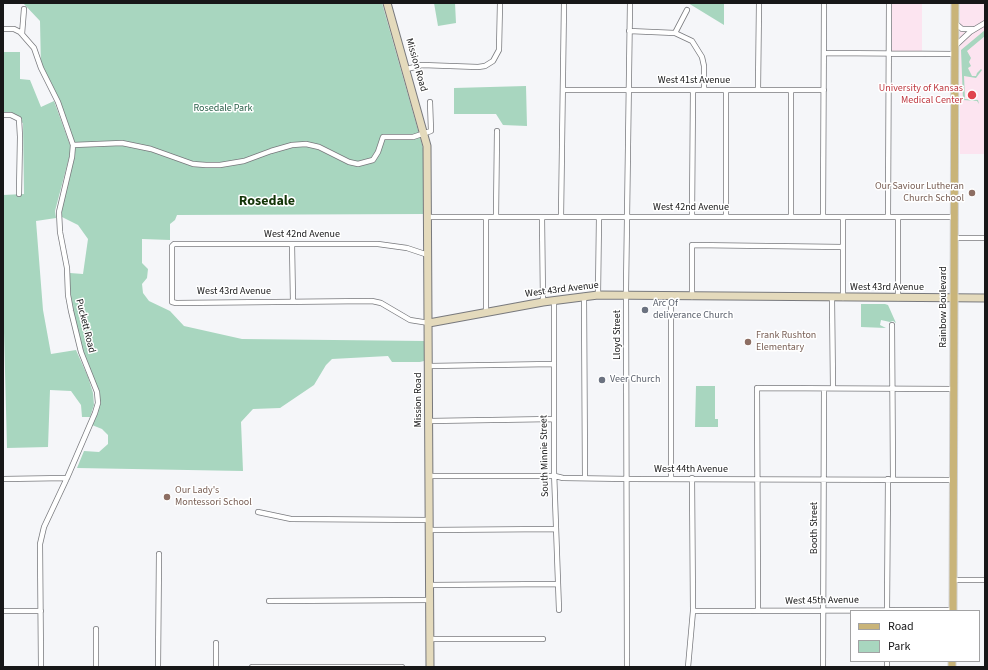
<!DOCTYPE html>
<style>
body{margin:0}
#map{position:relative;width:988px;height:670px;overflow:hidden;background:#f5f6f9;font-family:"Source Sans 3",sans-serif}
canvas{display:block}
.frame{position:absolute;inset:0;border:4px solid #171718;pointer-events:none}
.legend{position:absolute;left:850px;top:610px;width:130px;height:52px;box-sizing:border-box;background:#fff;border:1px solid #a2a2a3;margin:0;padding:5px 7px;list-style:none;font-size:12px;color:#171718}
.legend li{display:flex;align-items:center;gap:8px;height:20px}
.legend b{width:20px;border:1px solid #a2a2a3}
</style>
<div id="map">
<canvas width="988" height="670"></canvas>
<div class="frame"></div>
<ul class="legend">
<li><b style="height:5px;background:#c9b479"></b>Road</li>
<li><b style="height:11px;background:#a8d6bf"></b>Park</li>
</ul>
</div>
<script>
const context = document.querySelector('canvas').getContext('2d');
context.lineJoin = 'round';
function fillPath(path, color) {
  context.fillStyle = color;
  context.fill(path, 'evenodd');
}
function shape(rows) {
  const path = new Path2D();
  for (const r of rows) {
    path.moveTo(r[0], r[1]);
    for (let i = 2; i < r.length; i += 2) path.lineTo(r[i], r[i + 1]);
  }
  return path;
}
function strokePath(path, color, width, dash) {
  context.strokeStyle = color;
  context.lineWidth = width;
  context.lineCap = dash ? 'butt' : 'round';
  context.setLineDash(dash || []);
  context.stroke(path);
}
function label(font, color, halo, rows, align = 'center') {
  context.font = font + ' "Source Sans 3",sans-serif';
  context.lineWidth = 3;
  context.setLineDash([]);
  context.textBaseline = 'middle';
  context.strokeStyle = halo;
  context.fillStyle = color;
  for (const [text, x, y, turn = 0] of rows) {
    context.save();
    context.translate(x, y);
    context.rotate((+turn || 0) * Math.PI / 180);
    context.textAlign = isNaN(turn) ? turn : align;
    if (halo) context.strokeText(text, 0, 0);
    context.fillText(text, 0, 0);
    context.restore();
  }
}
fillPath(shape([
 [892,3,922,3,922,52,892,51],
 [960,3,985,3,985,154,960,154]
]), '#fce4f0');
fillPath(shape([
 [23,3,382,3,423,148,424,214,177,215,175,220,170,224,170,240,142,239,142,263,148,269,147,278,142,284,143,293,149,301,170,311,184,326,242,339,425,341,424,361,420,362,392,362,388,356,332,359,326,365,314,385,280,408,253,409,241,422,243,471,77,468,84,451,99,452,108,444,108,435,102,429,92,425,98,409,98,392,81,347,70,295,70,273,83,274,88,239,78,225,60,216,73,145,41,68,40,21],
 [434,3,455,3,456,23,438,26],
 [688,3,724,3,724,25],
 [985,30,985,36,967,51,971,58,969,62,971,66,968,68,972,76,976,76,977,73,981,69,982,70,976,78,964,76,965,99,978,100,979,104,977,101,963,100,961,50],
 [3,52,20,52,20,79,30,80,41,107,54,101,70,145,70,154,55,211,56,218,36,221,43,310,51,354,76,350,88,377,93,393,94,405,90,417,82,417,81,405,71,391,50,390,48,447,7,448,3,294,3,195,24,194,23,123,11,118,3,118],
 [526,86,527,126,503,125,496,114,454,114,454,88],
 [861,304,885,304,888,305,896,323,893,321,890,322,881,320,880,325,886,328,861,327],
 [696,386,715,386,715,419,718,419,718,427,695,427]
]), '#a8d6bf');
const street = shape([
 [955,23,962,29,973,29],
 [3,29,14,29,20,32,34,48,41,68,58,102,73,145,72,157,59,212,60,232,67,268,68,295,71,311,81,352,97,392,98,403,95,413,67,478,44,527,40,544,41,667],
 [629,31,675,33,692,41,702,57,704,66,704,89],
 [675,33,687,10],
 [22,34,24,9],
 [955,46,970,32,985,23],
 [824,53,955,54],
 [407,69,422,65,478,67,485,66,493,61,499,50,500,3],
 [563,90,824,90],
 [758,90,759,3],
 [3,115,11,115,19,119,20,137,19,194],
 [73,145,122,143,151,149,193,164,206,165,220,165,244,161,271,151,292,145,306,144,319,147,349,162,358,164,373,160,378,152,383,137,413,137,431,131,430,102],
 [428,217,955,217],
 [496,217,497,131],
 [542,217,543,302],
 [561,217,564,3],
 [692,217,693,90],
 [726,217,726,90],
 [791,217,791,90],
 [823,217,824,3],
 [888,217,889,3],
 [898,217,898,298],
 [954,238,985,238],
 [292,244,293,302],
 [428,255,407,248,378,244,174,244,172,246,172,302,176,303,372,301,381,303,410,320,429,323],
 [598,295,599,217],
 [584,296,585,478],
 [692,297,692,245,843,247],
 [832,298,833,388],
 [843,298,843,218],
 [554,300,554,471,559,610],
 [486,312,486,217],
 [892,325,893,479],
 [429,366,554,364],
 [429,421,554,419],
 [429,476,555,476,563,478,630,479,953,480],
 [3,479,67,478],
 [671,479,671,296],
 [258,512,291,519,429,520],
 [429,530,556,529],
 [953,580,985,580],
 [429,585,558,584],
 [269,601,429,600],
 [758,610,757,388,953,389],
 [3,611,41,611],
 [693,611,953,610],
 [887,611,888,479],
 [96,629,96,667],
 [430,639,543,639],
 [216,643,216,667],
 [158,667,159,554],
 [252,667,402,667],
 [627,667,626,290,630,3],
 [688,667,693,611,692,478],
 [823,667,824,389],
 [887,667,887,661]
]);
const secondary = shape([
 [387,3,427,146,430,667],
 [429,323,543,302,598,295,985,298]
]);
const primary = shape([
 [953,611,955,3],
 [952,667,952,661]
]);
strokePath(street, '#78797d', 6);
strokePath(secondary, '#78797d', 9);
strokePath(primary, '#d1d1d1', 9);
strokePath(street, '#fff', 4.5);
strokePath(secondary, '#e4dabc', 7);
strokePath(primary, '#c9b479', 7);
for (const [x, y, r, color] of [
 [972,95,5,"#e0444e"],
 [972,193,4,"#8d6e63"],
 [645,310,4,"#6b7280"],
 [748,342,4,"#8d6e63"],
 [602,380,4,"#6b7280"],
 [167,497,4,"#8d6e63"]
]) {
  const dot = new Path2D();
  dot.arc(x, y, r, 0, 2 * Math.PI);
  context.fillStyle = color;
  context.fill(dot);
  strokePath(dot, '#fff', 1.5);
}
label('10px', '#171718', '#fff', [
 ["Mission Road",416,65,74],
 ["West 41st Avenue",694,81],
 ["West 42nd Avenue",691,208],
 ["West 42nd Avenue",302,235],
 ["West 43rd Avenue",887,288],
 ["West 43rd Avenue",562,290,-7],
 ["West 43rd Avenue",234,292],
 ["Rainbow Boulevard",944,307,-90],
 ["Puckett Road",85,326,76],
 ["Lloyd Street",618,335,-90],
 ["Mission Road",419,400,-90],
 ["South Minnie Street",545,456,-91],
 ["West 44th Avenue",691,470],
 ["Booth Street",815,528,-90],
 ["West 45th Avenue",822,601,-1]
]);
label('10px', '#be3a42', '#fff', [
 ["University of Kansas",963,89],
 ["Medical Center",963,101]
], 'right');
label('10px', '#265e46', '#fff', [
 ["Rosedale Park",223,109]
]);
label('10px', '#785e54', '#fff', [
 ["Our Saviour Lutheran",964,187,"right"],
 ["Church School",964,199,"right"],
 ["Frank Rushton",756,336],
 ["Elementary",756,348],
 ["Our Lady's",175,491],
 ["Montessori School",175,503]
], 'left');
label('10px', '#5b616d', '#fff', [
 ["Arc Of",653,304],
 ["deliverance Church",653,316],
 ["Veer Church",610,380]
], 'left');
label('bold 14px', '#143508', '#fff', [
 ["Rosedale",267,202]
]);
</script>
